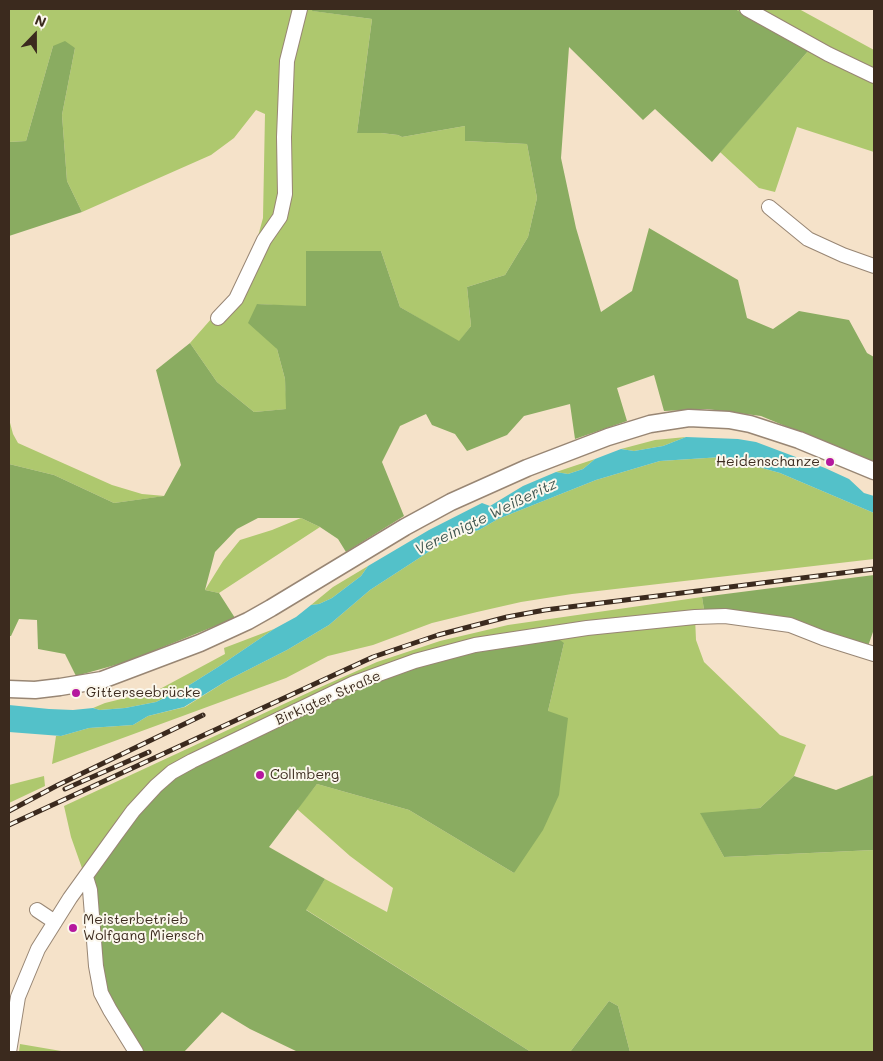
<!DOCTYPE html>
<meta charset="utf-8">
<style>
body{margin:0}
#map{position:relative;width:883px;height:1061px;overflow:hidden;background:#f5e2c9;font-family:Mali,sans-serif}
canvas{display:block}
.frame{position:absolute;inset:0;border:10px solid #3b2a1e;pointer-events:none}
.north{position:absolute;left:10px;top:10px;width:50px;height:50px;-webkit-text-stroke:4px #fbf7ec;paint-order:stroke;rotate:22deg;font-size:14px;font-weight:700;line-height:20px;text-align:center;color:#3b2a1e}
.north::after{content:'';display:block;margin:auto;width:18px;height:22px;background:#3b2a1e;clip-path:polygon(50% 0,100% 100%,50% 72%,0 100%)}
</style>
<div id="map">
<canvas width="883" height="1061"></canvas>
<div class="frame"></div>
<div class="north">N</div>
</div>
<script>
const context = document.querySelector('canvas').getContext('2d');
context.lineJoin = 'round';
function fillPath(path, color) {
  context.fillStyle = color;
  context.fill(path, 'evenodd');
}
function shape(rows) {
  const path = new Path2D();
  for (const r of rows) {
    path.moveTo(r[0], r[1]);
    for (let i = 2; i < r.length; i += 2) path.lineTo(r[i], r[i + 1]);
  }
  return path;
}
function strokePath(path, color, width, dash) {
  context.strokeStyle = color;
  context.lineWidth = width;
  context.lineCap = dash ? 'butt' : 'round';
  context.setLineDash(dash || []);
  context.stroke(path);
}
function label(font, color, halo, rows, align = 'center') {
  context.font = font + ' Mali,sans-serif';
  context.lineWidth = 4;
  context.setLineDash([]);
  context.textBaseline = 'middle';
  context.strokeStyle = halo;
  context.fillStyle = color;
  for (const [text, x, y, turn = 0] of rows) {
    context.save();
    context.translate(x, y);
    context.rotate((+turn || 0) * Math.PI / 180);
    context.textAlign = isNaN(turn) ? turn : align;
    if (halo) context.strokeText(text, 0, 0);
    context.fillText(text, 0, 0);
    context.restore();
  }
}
fillPath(shape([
 [9,9,313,9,313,11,372,19,357,133,381,133,398,135,402,137,465,126,465,141,527,144,537,198,528,237,505,275,467,287,471,326,459,342,400,307,381,251,307,307,257,304,277,349,285,379,287,409,254,412,217,382,190,343,234,293,252,258,263,218,265,114,256,110,234,138,211,155,82,212,67,181,62,115,75,48,53,46,26,141,9,142],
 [735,9,799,9,874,50,874,152,797,127,775,192,759,188,720,152,809,50],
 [9,419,13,434,18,443,112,485,142,494,165,496,114,503,54,475,9,464],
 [686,437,663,446,634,451,621,449,655,440],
 [722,457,780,473,874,513,874,559,572,594,521,602,477,612,432,623,373,645,328,656,286,678,52,764,56,736,61,736,89,728,133,725,148,716,185,707,228,680,287,650,329,625,370,590,450,538,479,530,498,519,596,480,660,461],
 [595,459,583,469,568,474,556,472],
 [301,518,320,527,219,593,205,590,223,561,240,540,272,530],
 [368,566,361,576,332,598,319,604,311,605,333,587],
 [702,597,705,616,695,617,696,640,704,662,780,735,806,745,794,776,760,808,701,814,724,857,874,850,874,1052,630,1052,618,1006,609,1001,570,1052,531,1052,305,909,325,879,387,912,393,888,350,856,297,809,317,784,409,810,514,873,548,711,564,643,83,871,71,837,64,806,314,690,377,662,440,641,508,625],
 [274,629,218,667,183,689,156,702,125,708,100,710,93,708,105,703,158,690,225,654,224,648],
 [44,776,45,786,9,803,9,785],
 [20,1044,67,1052,19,1052]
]), '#aec86e');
fillPath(shape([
 [313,9,735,9,809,50,712,162,655,109,643,120,569,47,561,158,576,228,601,312,632,291,649,228,738,280,747,318,773,329,799,311,849,320,867,353,874,357,874,463,761,416,707,409,664,411,654,375,617,388,627,421,575,439,570,404,524,416,507,435,467,451,455,434,432,425,426,414,400,426,382,462,404,516,346,552,338,539,320,527,301,518,258,518,237,529,215,552,205,590,219,593,235,618,126,662,76,676,65,654,38,649,37,620,19,619,11,636,9,636,9,464,54,475,114,503,164,496,181,465,156,370,190,343,217,382,254,412,286,409,285,379,277,349,248,323,257,304,306,306,306,251,381,251,400,307,459,341,471,326,467,287,505,275,528,237,537,198,527,144,465,141,465,126,402,137,398,135,381,133,357,133,372,19,312,11],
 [65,41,75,48,62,115,67,181,82,212,9,236,9,142,26,141,53,46],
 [874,575,874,629,866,652,823,638,705,616,702,597],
 [550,633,564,643,548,711,568,718,559,795,543,830,514,873,409,810,317,784,269,847,325,879,306,910,531,1052,298,1052,250,1029,222,1012,184,1052,143,1052,106,989,86,882,156,786,415,661],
 [874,775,874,850,724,857,700,813,760,808,794,776,836,790],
 [609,1001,618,1006,630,1052,570,1052]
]), '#8aac61');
fillPath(shape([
 [686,437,738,439,756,442,825,468,849,479,864,493,874,496,874,513,780,473,722,457,660,461,596,480,498,519,479,530,450,538,370,590,329,625,287,650,228,680,184,707,148,716,133,725,89,728,61,736,9,732,9,705,49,709,73,710,93,708,100,710,125,708,156,702,183,689,218,667,274,629,296,617,311,605,319,604,332,598,361,576,368,566,429,530,482,503,490,506,523,486,556,472,568,474,583,469,595,459,621,449,634,451,663,446]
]), '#53c1c9');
const minor = shape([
 [747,9,828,54,874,76],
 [769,207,808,239,843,255,874,266],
 [218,318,236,299,264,240,280,217,285,194,284,137,287,61,300,9],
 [86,877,90,890,96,966,101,993,110,1010,136,1052],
 [37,910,55,922],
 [9,1052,18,997,38,949,70,898,114,837,133,811,156,786,172,772,192,761,354,683,415,661,475,645,587,628,695,617,725,616,790,625,823,638,874,654]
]);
const major = shape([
 [9,689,35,690,60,687,102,680,200,643,248,621,271,608,405,527,451,502,527,468,608,437,650,424,689,418,729,420,750,424,799,440,874,471]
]);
strokePath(minor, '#988674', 16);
strokePath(major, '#988674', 19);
strokePath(minor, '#fff', 14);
strokePath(major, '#fff', 16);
const rail = shape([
 [65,789,149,752],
 [9,811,58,785,203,715],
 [9,825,373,657,438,635,507,617,545,610,874,569]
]);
strokePath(rail, '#3b2a1e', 5);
strokePath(rail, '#fbf7ec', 3, [9]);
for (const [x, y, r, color] of [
 [830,462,5,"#b5179e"],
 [76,693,5,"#b5179e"],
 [260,775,5,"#b5179e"],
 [73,928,5,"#b5179e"]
]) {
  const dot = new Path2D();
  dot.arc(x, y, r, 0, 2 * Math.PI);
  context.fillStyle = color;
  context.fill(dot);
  strokePath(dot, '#fbf7ec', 2);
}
label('14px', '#3b2a1e', '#fbf7ec', [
 ["Heidenschanze",820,462,"right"],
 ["Gitterseebrücke",86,693],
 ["Collmberg",270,775],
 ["Meisterbetrieb",83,920],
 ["Wolfgang Miersch",83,936]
], 'left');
label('14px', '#3b2a1e', '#fbf7ec', [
 ["Birkigter Straße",328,698,-24]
]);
label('italic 15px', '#425751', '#fbf7ec', [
 ["Vereinigte Weißeritz",486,517,-26]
]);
</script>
